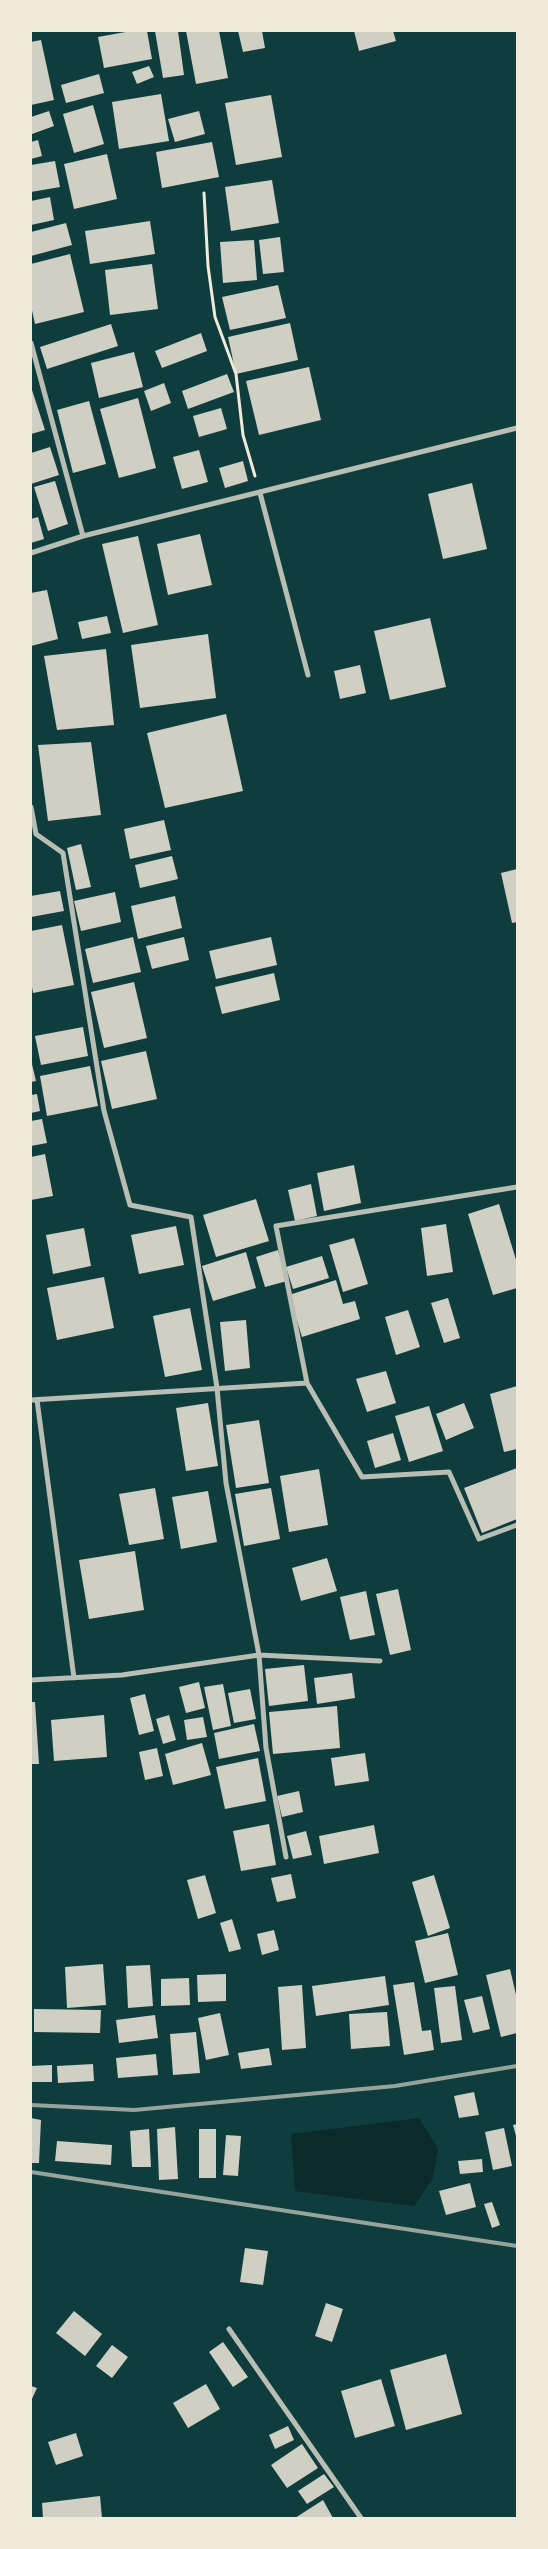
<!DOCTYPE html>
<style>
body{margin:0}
#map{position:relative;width:548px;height:2549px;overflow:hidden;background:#0f3d3e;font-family:Commissioner,sans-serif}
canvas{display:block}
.frame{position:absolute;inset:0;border:32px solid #f1e9da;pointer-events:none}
</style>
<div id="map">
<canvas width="548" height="2549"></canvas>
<div class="frame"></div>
</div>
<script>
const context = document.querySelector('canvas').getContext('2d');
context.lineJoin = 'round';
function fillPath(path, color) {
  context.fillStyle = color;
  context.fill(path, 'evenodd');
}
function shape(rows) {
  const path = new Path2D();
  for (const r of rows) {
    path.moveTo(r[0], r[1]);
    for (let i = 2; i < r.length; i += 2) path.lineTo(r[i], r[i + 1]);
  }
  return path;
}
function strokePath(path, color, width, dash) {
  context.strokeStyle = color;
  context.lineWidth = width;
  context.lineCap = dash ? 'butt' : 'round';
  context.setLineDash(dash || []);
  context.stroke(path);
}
fillPath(shape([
 [419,2118,438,2149,433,2178,414,2206,295,2191,291,2134]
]), '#0a2a2b');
fillPath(shape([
 [131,31,147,31,152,59,104,68,98,37],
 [155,31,178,31,184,75,163,78],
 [186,31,219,31,228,78,196,84],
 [238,31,262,31,265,48,243,52],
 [354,31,393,31,396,41,359,51],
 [41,40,54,100,31,105,31,42],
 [149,66,154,77,137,84,132,72],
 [99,74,104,93,66,103,61,85],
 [161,94,169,141,119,149,112,102],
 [271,95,282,157,236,165,225,103],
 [93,105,104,144,74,153,63,114],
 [49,111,54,126,32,134,31,117],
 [199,111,205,134,175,142,168,119],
 [38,140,42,156,31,159,31,142],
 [212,142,219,177,162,188,156,152],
 [107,154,117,199,74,209,64,164],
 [55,161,60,187,31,192,31,165],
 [272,180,279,223,231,231,225,187],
 [50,197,54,220,31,225,31,201],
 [150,221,155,254,90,264,85,231],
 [66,223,72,245,31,256,31,232],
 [280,237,284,272,263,274,259,240],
 [254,240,257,280,223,283,220,242],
 [70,254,84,312,35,324,31,306,31,264],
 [152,264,158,309,110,315,105,270],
 [278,285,286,318,230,330,222,297],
 [290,323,298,360,236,374,228,337],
 [111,324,118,346,47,369,40,347],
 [201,333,207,351,162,368,155,351],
 [134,352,143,387,99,398,91,363],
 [309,367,321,420,259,435,246,381],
 [227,374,234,392,188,409,182,391],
 [164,383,171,403,151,411,144,391],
 [31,387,45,430,31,434],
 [138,398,156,468,119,478,100,409],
 [89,401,106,464,73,473,57,410],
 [221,408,227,429,199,437,193,416],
 [50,447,59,475,31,484,31,453],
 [199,450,208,482,182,489,173,457],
 [243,461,248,481,225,488,219,468],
 [55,481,68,524,48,531,34,487],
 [472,483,487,549,443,559,428,494],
 [38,517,44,539,31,543,31,519],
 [200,534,212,585,168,595,157,544],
 [138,536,158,625,123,633,102,544],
 [47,590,58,639,31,646,31,593],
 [107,616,111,633,82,639,78,622],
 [430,618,446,687,390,700,374,631],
 [208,634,216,698,140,708,131,645],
 [106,649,114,725,57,730,44,656],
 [360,665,366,693,340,699,334,671],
 [226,714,243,791,165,808,147,733],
 [91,742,101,815,48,821,38,745],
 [164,820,171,850,130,859,124,829],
 [81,844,91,887,76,890,67,848],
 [172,856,178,879,140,888,135,865],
 [517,869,517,922,512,923,501,873],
 [60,891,64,911,31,917,31,896],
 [115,892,121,922,81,931,74,901],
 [175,896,182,928,138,939,131,906],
 [62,925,74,985,33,993,31,981,31,931],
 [133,937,141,972,93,983,85,949],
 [184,937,189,960,152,969,146,946],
 [271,937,277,965,216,979,209,951],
 [274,973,280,1000,222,1014,215,987],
 [134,982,147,1038,104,1048,91,992],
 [83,1027,88,1056,41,1065,35,1036],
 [146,1051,157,1099,112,1109,101,1061],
 [31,1060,36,1081,31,1082],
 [90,1066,98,1106,47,1116,40,1076],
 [37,1094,40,1111,31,1113,31,1095],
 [42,1119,47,1143,31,1146,31,1121],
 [45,1154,53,1196,31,1200,31,1157],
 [354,1165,361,1203,324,1211,317,1173],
 [311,1184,317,1216,295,1221,288,1190],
 [256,1199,269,1241,216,1257,203,1215],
 [499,1204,517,1263,517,1288,493,1295,468,1214],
 [446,1224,453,1272,427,1276,421,1228],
 [176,1226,184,1265,139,1274,131,1235],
 [84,1228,91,1266,53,1274,46,1235],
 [354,1238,368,1284,343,1292,329,1245],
 [278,1250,287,1281,265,1287,256,1257],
 [246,1252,256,1288,213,1301,202,1266],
 [322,1256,329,1278,293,1289,286,1267],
 [104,1277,114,1328,57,1340,47,1288],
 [336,1280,343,1304,355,1301,360,1319,302,1337,289,1295],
 [448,1298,460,1338,444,1343,431,1303],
 [190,1308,202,1370,165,1377,153,1316],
 [408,1310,420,1347,396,1355,385,1317],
 [246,1320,250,1368,225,1371,220,1322],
 [386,1371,396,1403,367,1412,356,1379],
 [517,1386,517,1449,504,1452,490,1394],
 [208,1403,218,1466,186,1471,176,1408],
 [464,1403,474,1428,446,1440,436,1414],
 [429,1406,443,1451,409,1462,395,1416],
 [259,1420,269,1483,236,1488,226,1425],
 [393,1433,401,1460,375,1468,367,1441],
 [517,1468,517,1519,482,1533,464,1488],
 [319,1469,328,1525,289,1532,280,1476],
 [155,1488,164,1539,129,1545,119,1494],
 [271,1488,280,1539,244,1546,235,1494],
 [208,1491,217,1542,181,1549,172,1497],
 [135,1551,144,1610,89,1619,79,1560],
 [327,1558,337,1591,301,1601,292,1568],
 [398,1589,411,1650,390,1655,376,1594],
 [366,1591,375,1635,350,1640,340,1597],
 [304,1665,308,1701,269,1706,265,1669],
 [352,1673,355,1698,317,1704,314,1678],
 [199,1682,205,1708,186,1713,179,1687],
 [223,1684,231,1726,213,1730,204,1687],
 [250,1689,256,1719,234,1723,228,1693],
 [145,1694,154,1731,139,1735,130,1698],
 [31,1702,35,1702,39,1764,31,1764],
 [337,1706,340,1748,273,1754,269,1712],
 [104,1715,107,1757,54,1761,51,1720],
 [169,1715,176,1740,163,1744,156,1719],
 [203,1717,207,1737,187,1740,184,1720],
 [254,1724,260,1751,219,1759,214,1733],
 [202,1743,211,1775,173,1785,165,1754],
 [157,1748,163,1776,145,1780,139,1752],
 [365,1753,369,1781,335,1786,331,1758],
 [258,1758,266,1801,225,1809,216,1767],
 [299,1791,303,1812,282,1817,277,1796],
 [269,1824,276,1865,241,1871,233,1831],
 [374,1825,379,1853,324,1864,319,1836],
 [306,1831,312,1855,293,1859,287,1836],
 [291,1874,296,1898,277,1902,271,1878],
 [205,1875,216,1913,198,1919,187,1880],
 [434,1875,450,1928,428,1936,412,1882],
 [232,1919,241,1949,229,1952,220,1923],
 [274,1930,279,1950,262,1955,257,1934],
 [448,1933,458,1975,425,1983,415,1941],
 [103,1964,106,2005,67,2008,65,1967],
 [150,1965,153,2006,128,2008,126,1966],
 [510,1969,517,1999,517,2033,501,2037,486,1975],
 [226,1974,226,2001,198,2002,197,1975],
 [385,1976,389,2005,316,2016,312,1986],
 [189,1978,190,2005,161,2006,161,1979],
 [414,1982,422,2031,431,2030,434,2050,404,2055,393,1985],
 [302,1985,306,2048,282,2050,278,1987],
 [455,1986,462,2040,441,2043,434,1988],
 [482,1996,490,2029,473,2033,464,2000],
 [34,2009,101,2010,100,2033,34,2032],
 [387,2012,390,2046,351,2049,349,2014],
 [220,2013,229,2055,206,2060,198,2018],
 [155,2015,158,2038,119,2043,116,2020],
 [196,2032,200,2073,173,2075,170,2034],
 [269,2048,272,2065,241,2069,238,2053],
 [156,2054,158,2075,118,2078,116,2058],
 [93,2064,94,2081,58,2083,57,2066],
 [52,2065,52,2082,31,2082,31,2066],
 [474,2092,479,2115,459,2118,454,2096],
 [31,2118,41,2120,39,2163,31,2163],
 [517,2124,517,2136,516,2136,513,2125],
 [175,2127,178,2179,159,2180,157,2129],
 [504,2128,512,2166,493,2170,485,2132],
 [149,2129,151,2167,132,2167,130,2131],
 [199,2129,216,2129,216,2178,199,2178],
 [226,2135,241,2136,238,2176,223,2175],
 [57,2141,112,2145,111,2165,55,2161],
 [482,2159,483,2172,460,2174,458,2161],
 [470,2183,476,2207,446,2215,439,2191],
 [492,2202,500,2225,492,2228,484,2204],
 [245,2248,268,2251,263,2285,240,2282],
 [326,2303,343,2309,332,2342,315,2336],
 [74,2311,102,2334,85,2356,56,2333],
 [223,2342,248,2377,233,2387,209,2352],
 [112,2345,128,2357,112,2378,96,2366],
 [446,2354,462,2414,406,2430,390,2370],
 [381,2379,395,2426,355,2438,341,2391],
 [206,2384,220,2409,188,2428,173,2403],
 [31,2386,37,2388,31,2401],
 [288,2426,294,2440,275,2449,269,2435],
 [76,2433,83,2456,56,2465,48,2442],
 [302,2444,318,2468,287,2488,271,2465],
 [324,2474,334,2487,307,2504,298,2491],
 [100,2496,102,2518,43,2518,42,2503],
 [323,2500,333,2518,295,2518]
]), '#cfcfc3');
strokePath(shape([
 [204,193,208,266,215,317,236,374,243,435,255,476]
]), '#f1e9da', 3);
strokePath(shape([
 [31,343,83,536],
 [260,493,308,675],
 [31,553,83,536,517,428],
 [31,807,36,834,63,853,104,1111,130,1205,191,1217,217,1388,226,1483,259,1655,266,1748,286,1857],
 [307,1383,276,1226,517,1187],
 [31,1400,307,1383,362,1477,449,1472,479,1539,517,1525],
 [37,1400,74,1678],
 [31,1680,122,1675,259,1655,380,1661],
 [229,2329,361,2518]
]), '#b8beb3', 5);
strokePath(shape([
 [31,2105,134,2110,395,2086,517,2066],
 [31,2172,517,2246]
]), '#97a49c', 4);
</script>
